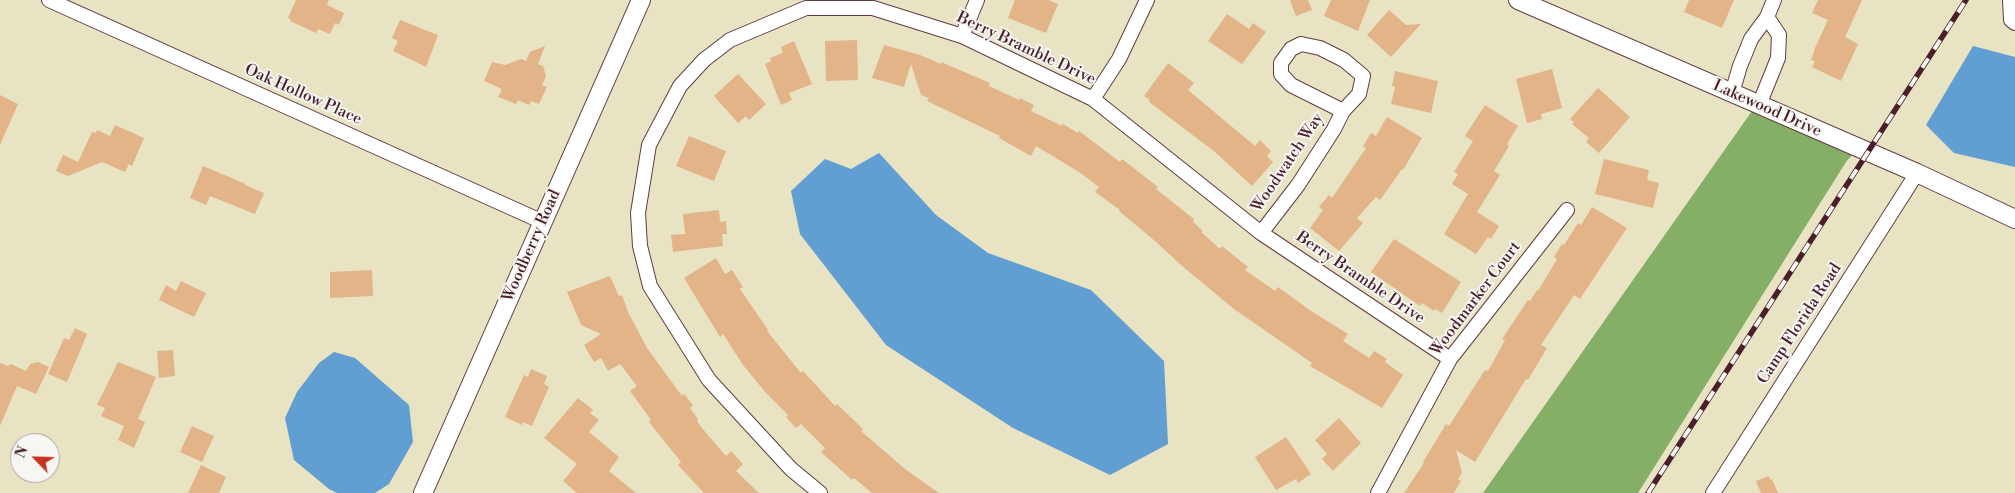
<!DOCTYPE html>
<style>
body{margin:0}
#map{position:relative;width:2015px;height:493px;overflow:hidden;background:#e8e3c3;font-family:"Libre Bodoni",serif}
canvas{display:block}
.north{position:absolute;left:10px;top:433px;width:50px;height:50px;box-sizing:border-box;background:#f6f6f2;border:1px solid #b1a0a2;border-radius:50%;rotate:294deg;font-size:14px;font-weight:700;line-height:20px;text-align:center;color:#4a1f2b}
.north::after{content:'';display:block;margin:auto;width:18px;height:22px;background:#c8321e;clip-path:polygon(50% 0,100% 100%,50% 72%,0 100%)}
</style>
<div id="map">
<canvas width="2015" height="493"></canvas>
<div class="north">N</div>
</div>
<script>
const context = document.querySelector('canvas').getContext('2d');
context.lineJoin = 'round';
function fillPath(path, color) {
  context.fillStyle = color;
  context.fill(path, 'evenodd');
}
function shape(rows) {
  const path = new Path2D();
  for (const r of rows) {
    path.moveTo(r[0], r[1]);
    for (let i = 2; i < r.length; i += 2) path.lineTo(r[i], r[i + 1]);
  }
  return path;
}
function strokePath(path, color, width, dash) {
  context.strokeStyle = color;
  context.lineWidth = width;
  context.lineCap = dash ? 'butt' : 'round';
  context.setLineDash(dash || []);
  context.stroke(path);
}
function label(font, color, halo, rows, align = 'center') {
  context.font = font + ' "Libre Bodoni",serif';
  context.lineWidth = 4;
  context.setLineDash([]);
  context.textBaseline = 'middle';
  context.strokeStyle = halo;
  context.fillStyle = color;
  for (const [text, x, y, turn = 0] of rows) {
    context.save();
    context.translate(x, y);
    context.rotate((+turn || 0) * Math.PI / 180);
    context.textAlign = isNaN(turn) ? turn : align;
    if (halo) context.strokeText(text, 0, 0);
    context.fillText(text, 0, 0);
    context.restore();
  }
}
fillPath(shape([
 [1752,111,1852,155,1846,162,1638,493,1483,493]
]), '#85ae66');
fillPath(shape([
 [1973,46,2015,57,2015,167,1954,153,1926,125],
 [879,153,936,215,988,253,1091,290,1164,361,1168,444,1110,475,1013,428,886,345,800,234,791,191,825,159,851,169],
 [334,352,355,358,409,405,413,442,389,484,375,493,337,493,329,489,294,460,285,418,297,392,319,363]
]), '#619ed2');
fillPath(shape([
 [296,0,329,0,327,5,344,13,339,25,335,23,330,34,318,29,316,33,290,21,291,19,288,18],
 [1015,0,1049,0,1058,4,1046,33,1008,18],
 [1290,0,1308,0,1312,10,1296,16],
 [1331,0,1370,0,1358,31,1324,16],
 [1689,0,1734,0,1722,28,1684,12],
 [1818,0,1862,0,1845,37,1858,44,1841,81,1812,67,1815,61,1811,60,1815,48,1828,20,1812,13],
 [1389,10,1406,25,1421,24,1391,57,1367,35],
 [1227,14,1249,29,1253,23,1266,32,1242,64,1208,41],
 [400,20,438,35,426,67,393,51,398,41,392,38],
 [857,40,858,80,826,81,825,41],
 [794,41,812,84,789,93,792,100,781,105,765,64,771,61,770,58,783,53,781,47],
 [884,45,920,55,941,64,941,62,990,83,989,86,1019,100,1020,98,1034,105,1031,111,1062,126,1063,124,1078,133,1079,131,1120,162,1122,159,1158,187,1156,189,1194,219,1193,222,1203,231,1201,232,1220,249,1222,246,1248,267,1245,270,1275,291,1278,287,1311,311,1348,334,1343,341,1369,358,1374,351,1387,359,1385,362,1403,375,1382,408,1310,366,1312,363,1234,309,1182,266,1155,241,1119,211,1120,210,1095,192,1099,187,1079,172,1036,146,1031,156,999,138,1000,136,927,101,929,98,921,95,911,64,904,87,872,78],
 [545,46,538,64,543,66,546,76,542,85,547,87,539,104,531,101,529,105,518,100,516,104,498,97,502,89,484,81,492,62,505,65,521,59,526,61,530,52],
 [1168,63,1194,83,1188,90,1255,146,1260,140,1271,151,1267,156,1273,162,1252,186,1215,152,1149,102,1150,100,1144,96],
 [1552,69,1562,108,1541,114,1542,119,1527,123,1516,79],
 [1395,71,1438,81,1431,113,1391,104,1395,87,1392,86],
 [738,74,766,104,749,120,746,116,738,123,714,96],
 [1598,88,1630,117,1599,153,1586,142,1589,138,1572,124,1574,122,1570,119],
 [0,95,18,104,0,145],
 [1485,105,1518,126,1507,144,1509,146,1494,171,1500,175,1477,212,1499,226,1491,239,1488,237,1476,254,1444,234,1468,194,1452,184,1458,174,1454,172,1473,141,1465,136],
 [1387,117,1422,138,1403,170,1402,169,1380,200,1376,197,1357,218,1363,223,1339,251,1310,228,1323,210,1319,207,1329,195,1332,198,1366,148,1363,146,1371,133,1376,136],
 [115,125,144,138,132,166,129,164,125,172,102,162,68,176,56,171,63,155,78,162,92,132,96,133,97,130,110,136],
 [689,136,726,151,714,181,676,166],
 [1604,159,1649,170,1647,180,1659,183,1653,208,1595,194],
 [203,166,246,184,245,185,264,193,255,214,210,196,206,205,190,198],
 [1592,207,1627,228,1580,299,1574,295,1541,345,1547,348,1528,380,1526,379,1475,462,1456,450,1462,473,1458,479,1461,481,1454,493,1404,493,1424,463,1423,462,1446,424,1449,426,1485,370,1488,371,1505,340,1502,339,1528,300,1530,301,1537,290,1538,291,1557,259,1554,257,1562,244,1564,245,1578,223,1581,225],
 [719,210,720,222,726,221,727,234,722,234,723,246,673,252,671,235,685,234,683,214],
 [1394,239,1461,282,1442,313,1435,309,1434,311,1422,303,1420,306,1371,272],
 [716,258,725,274,732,270,743,287,740,289,768,330,767,331,801,373,803,371,835,406,837,404,863,429,861,431,905,469,939,493,872,493,854,478,852,480,821,452,825,448,801,424,796,428,786,417,788,415,766,393,743,365,723,334,720,337,684,278],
 [372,270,373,296,330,298,330,272],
 [610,276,619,296,622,295,628,312,647,348,682,396,684,394,693,405,690,408,698,419,697,421,701,427,726,456,731,451,743,464,736,471,759,493,704,493,678,465,681,462,649,422,651,420,630,391,637,386,620,364,608,371,601,358,594,362,584,345,601,334,581,325,567,292],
 [181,281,206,293,194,317,159,300,166,285,176,291],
 [75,328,87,334,67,382,48,374,64,338,69,340],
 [173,350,175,376,159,378,157,351],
 [38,362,49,367,36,394,17,386,0,426,0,363,8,366,11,364,26,371,30,364],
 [118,362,156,377,138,419,145,422,134,448,118,440,124,426,101,416,105,408,97,405],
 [531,369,547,376,544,384,549,387,532,426,523,422,522,425,505,417,524,375,528,377],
 [578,398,593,410,590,413,599,420,589,432,619,457,609,471,636,493,577,493,563,481,577,464,544,438],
 [1339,418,1361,443,1333,471,1322,459,1327,454,1315,440],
 [192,426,214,436,202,462,180,452],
 [1286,437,1311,474,1298,483,1296,479,1276,490,1255,457],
 [201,465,226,477,219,493,188,493],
 [1769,476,1770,480,1772,479,1778,493,1761,493,1756,481]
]), '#e2b488');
const minor = shape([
 [49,0,543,222],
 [2010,0,2011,20,2015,23],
 [962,36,977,0],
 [1732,93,1740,66,1751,39,1767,17,1774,0],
 [1093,99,1119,59,1147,0],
 [1759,105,1778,58,1779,35,1767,17],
 [1261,233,1298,185,1334,129,1343,111,1359,94,1363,76,1344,60,1320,48,1301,44,1291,49,1281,63,1281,74,1291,85,1343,111],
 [820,493,791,469,709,380,650,286,640,246,638,213,649,145,680,86,704,60,730,40,806,8,873,8,962,36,1093,99,1261,233,1450,359],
 [1378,493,1450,359,1567,210],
 [1713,493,1917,173]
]);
const tertiary = shape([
 [1518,0,1917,173,2015,219],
 [423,493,641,0]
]);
strokePath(minor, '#623c42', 16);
strokePath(tertiary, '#623c42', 20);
strokePath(minor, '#fff', 14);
strokePath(tertiary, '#fff', 18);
const rail = shape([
 [1648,493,1966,0]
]);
strokePath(rail, '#4a1f2b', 5.5);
strokePath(rail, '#f6f6f2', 4, [11]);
label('16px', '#4a1f2b', '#f6f6f2', [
 ["Berry Bramble Drive",1026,49,25],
 ["Oak Hollow Place",303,95,24],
 ["Lakewood Drive",1767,109,24],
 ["Woodwatch Way",1288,163,-56],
 ["Woodberry Road",532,246,-66],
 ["Berry Bramble Drive",1360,278,34],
 ["Woodmarker Court",1476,299,-53],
 ["Camp Florida Road",1800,324,-57]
]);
</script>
